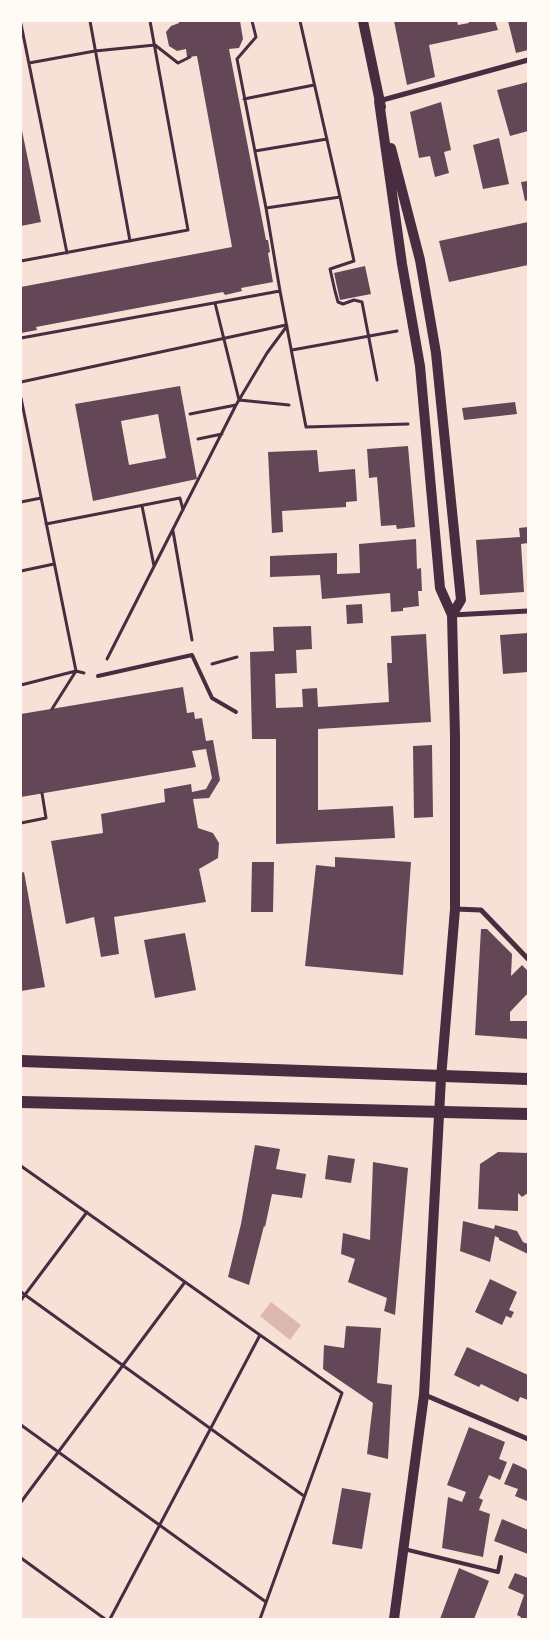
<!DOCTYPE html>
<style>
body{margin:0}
#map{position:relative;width:549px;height:1640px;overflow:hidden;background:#f7e1d7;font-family:"IBM Plex Sans",sans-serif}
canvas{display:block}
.frame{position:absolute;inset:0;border:22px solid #fffaf5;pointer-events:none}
</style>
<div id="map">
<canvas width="549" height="1640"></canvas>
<div class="frame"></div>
</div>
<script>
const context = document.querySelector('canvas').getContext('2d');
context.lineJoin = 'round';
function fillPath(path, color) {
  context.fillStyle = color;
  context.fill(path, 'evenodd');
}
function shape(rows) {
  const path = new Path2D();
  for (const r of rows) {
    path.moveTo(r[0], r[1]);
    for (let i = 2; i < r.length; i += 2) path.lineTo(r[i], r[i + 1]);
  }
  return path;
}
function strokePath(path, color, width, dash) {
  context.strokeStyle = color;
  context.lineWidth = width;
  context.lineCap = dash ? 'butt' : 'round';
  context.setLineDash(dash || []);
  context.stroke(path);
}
fillPath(shape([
 [271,1302,301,1325,290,1340,260,1316]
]), '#dcb8b0');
fillPath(shape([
 [179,21,240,21,243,39,239,48,229,49,266,240,268,240,270,252,268,253,273,282,241,288,242,291,225,295,223,292,36,327,37,330,21,333,21,287,232,247,197,56,187,57,186,49,177,51,169,46,166,32,171,26,179,23],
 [394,21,457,21,458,25,469,23,468,21,495,21,498,30,429,45,435,77,407,85],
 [508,21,528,21,528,50,516,53],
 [528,82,528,131,510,136,497,90],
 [441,102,451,150,444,152,449,173,435,177,430,156,419,158,410,112],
 [21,126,41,222,21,226],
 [499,138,509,184,483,189,473,145],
 [528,181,528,200,525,201,521,182],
 [528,222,528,265,449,282,439,241],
 [365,266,371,294,340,300,334,273],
 [180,386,197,479,93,501,75,404],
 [158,414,166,458,129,465,121,421],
 [515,402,517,414,464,420,462,408],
 [408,446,415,527,397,529,396,525,381,526,377,477,369,478,367,449],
 [317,450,319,472,355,469,357,501,346,502,346,507,282,511,283,532,272,533,268,452],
 [528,527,528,543,521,544,524,592,480,595,476,540,520,537,519,528],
 [416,539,417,569,421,568,422,591,418,591,419,606,403,608,403,611,391,612,390,593,322,599,320,575,270,577,270,556,337,553,337,574,360,573,359,544],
 [362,604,363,623,347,624,346,605],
 [311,626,312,649,296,650,297,673,275,674,276,708,303,707,302,689,317,688,318,707,389,702,387,663,392,663,391,636,426,634,431,722,318,729,318,810,393,806,395,838,276,844,276,739,252,739,250,652,274,651,273,627],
 [528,633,528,672,503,674,500,635],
 [183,687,187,713,194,712,195,719,202,718,206,741,213,740,220,780,209,798,193,799,198,828,213,833,219,843,218,858,199,869,206,902,114,917,119,954,101,957,94,917,66,924,51,841,103,833,101,814,165,802,164,789,191,784,192,792,206,789,212,778,206,749,192,751,196,767,21,797,21,714],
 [432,745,433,817,414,818,413,746],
 [335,857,411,862,403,975,305,966,316,865,335,867],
 [252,862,274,862,273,912,251,912],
 [24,872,45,987,21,991,21,873],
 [481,929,487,929,512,954,511,976,522,965,528,971,528,993,510,1012,510,1021,528,1021,528,1039,475,1035],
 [185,933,196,990,155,998,144,940],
 [255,1145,280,1149,276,1169,306,1174,302,1198,272,1194,265,1227,264,1226,249,1285,228,1277,241,1224],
 [498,1152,528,1153,528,1193,522,1197,518,1193,518,1211,478,1209,480,1164],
 [328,1155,355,1159,351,1183,325,1179],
 [373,1162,408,1168,395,1315,384,1311,387,1298,348,1282,355,1259,341,1254,343,1233,370,1240],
 [463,1221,494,1229,495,1225,517,1231,523,1242,528,1244,528,1254,499,1240,499,1238,495,1236,490,1262,460,1251],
 [490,1279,517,1292,509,1310,514,1312,511,1318,506,1316,502,1325,475,1312],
 [346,1326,381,1328,377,1383,392,1385,388,1459,367,1454,373,1403,323,1369,324,1345,344,1348],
 [467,1347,528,1375,528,1400,520,1397,518,1402,481,1384,479,1387,454,1375],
 [469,1427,505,1442,499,1459,507,1462,500,1480,489,1475,479,1498,483,1500,479,1510,490,1514,483,1557,442,1548,448,1497,462,1502,466,1492,447,1485],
 [513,1463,526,1469,528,1472,527,1501,515,1496,518,1489,504,1484],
 [342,1488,371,1493,362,1549,332,1544],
 [502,1519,528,1530,528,1554,494,1541],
 [459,1568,489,1581,476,1614,474,1619,440,1619],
 [515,1573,528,1578,528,1619,520,1619,521,1617,517,1615,524,1595,508,1588]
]), '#644757');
strokePath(shape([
 [90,21,130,241],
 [252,21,256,37,237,59,266,208],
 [300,21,340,197],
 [21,24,67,253],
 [29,63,95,51,155,45,178,63,190,57],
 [244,99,314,85],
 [255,151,327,139],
 [21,261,188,230,150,21],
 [280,291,266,208,340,197,354,261,330,269,335,291,338,302,343,304,354,300,362,302,377,380],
 [215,303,239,400,289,405],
 [21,338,280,291,306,427,408,424],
 [292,350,397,331],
 [21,382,286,325],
 [21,398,76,671,52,709],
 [190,414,236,405],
 [198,439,222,434],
 [21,502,41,498],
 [142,506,154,566],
 [46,524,180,498,183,510],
 [173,531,192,640],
 [21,571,54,564],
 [107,659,236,405,267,353,287,326],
 [212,664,237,657],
 [21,685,76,671,84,673],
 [21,823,46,818,42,793],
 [21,1166,342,1393,260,1619],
 [21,1292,304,1496],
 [21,1300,87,1212],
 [21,1425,266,1602],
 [21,1502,185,1282],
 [21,1558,105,1619],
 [110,1619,260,1335]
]), '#4a2c40', 3);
strokePath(shape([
 [98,676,192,655,212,698,236,712],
 [404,1549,498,1572,501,1557]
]), '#4a2c40', 4);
strokePath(shape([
 [379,101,528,60],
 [452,615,528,611],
 [455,909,481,910,528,959],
 [425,1395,528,1439]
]), '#4a2c40', 5);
strokePath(shape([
 [363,21,381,107],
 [379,101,402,264,420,366,440,588,452,615,455,736,455,909,441,1078,424,1395,394,1619],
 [391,148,420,260,436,353,461,600,452,615]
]), '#4a2c40', 10);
strokePath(shape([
 [21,1061,528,1079],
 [21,1102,528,1114]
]), '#4a2c40', 12);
</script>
